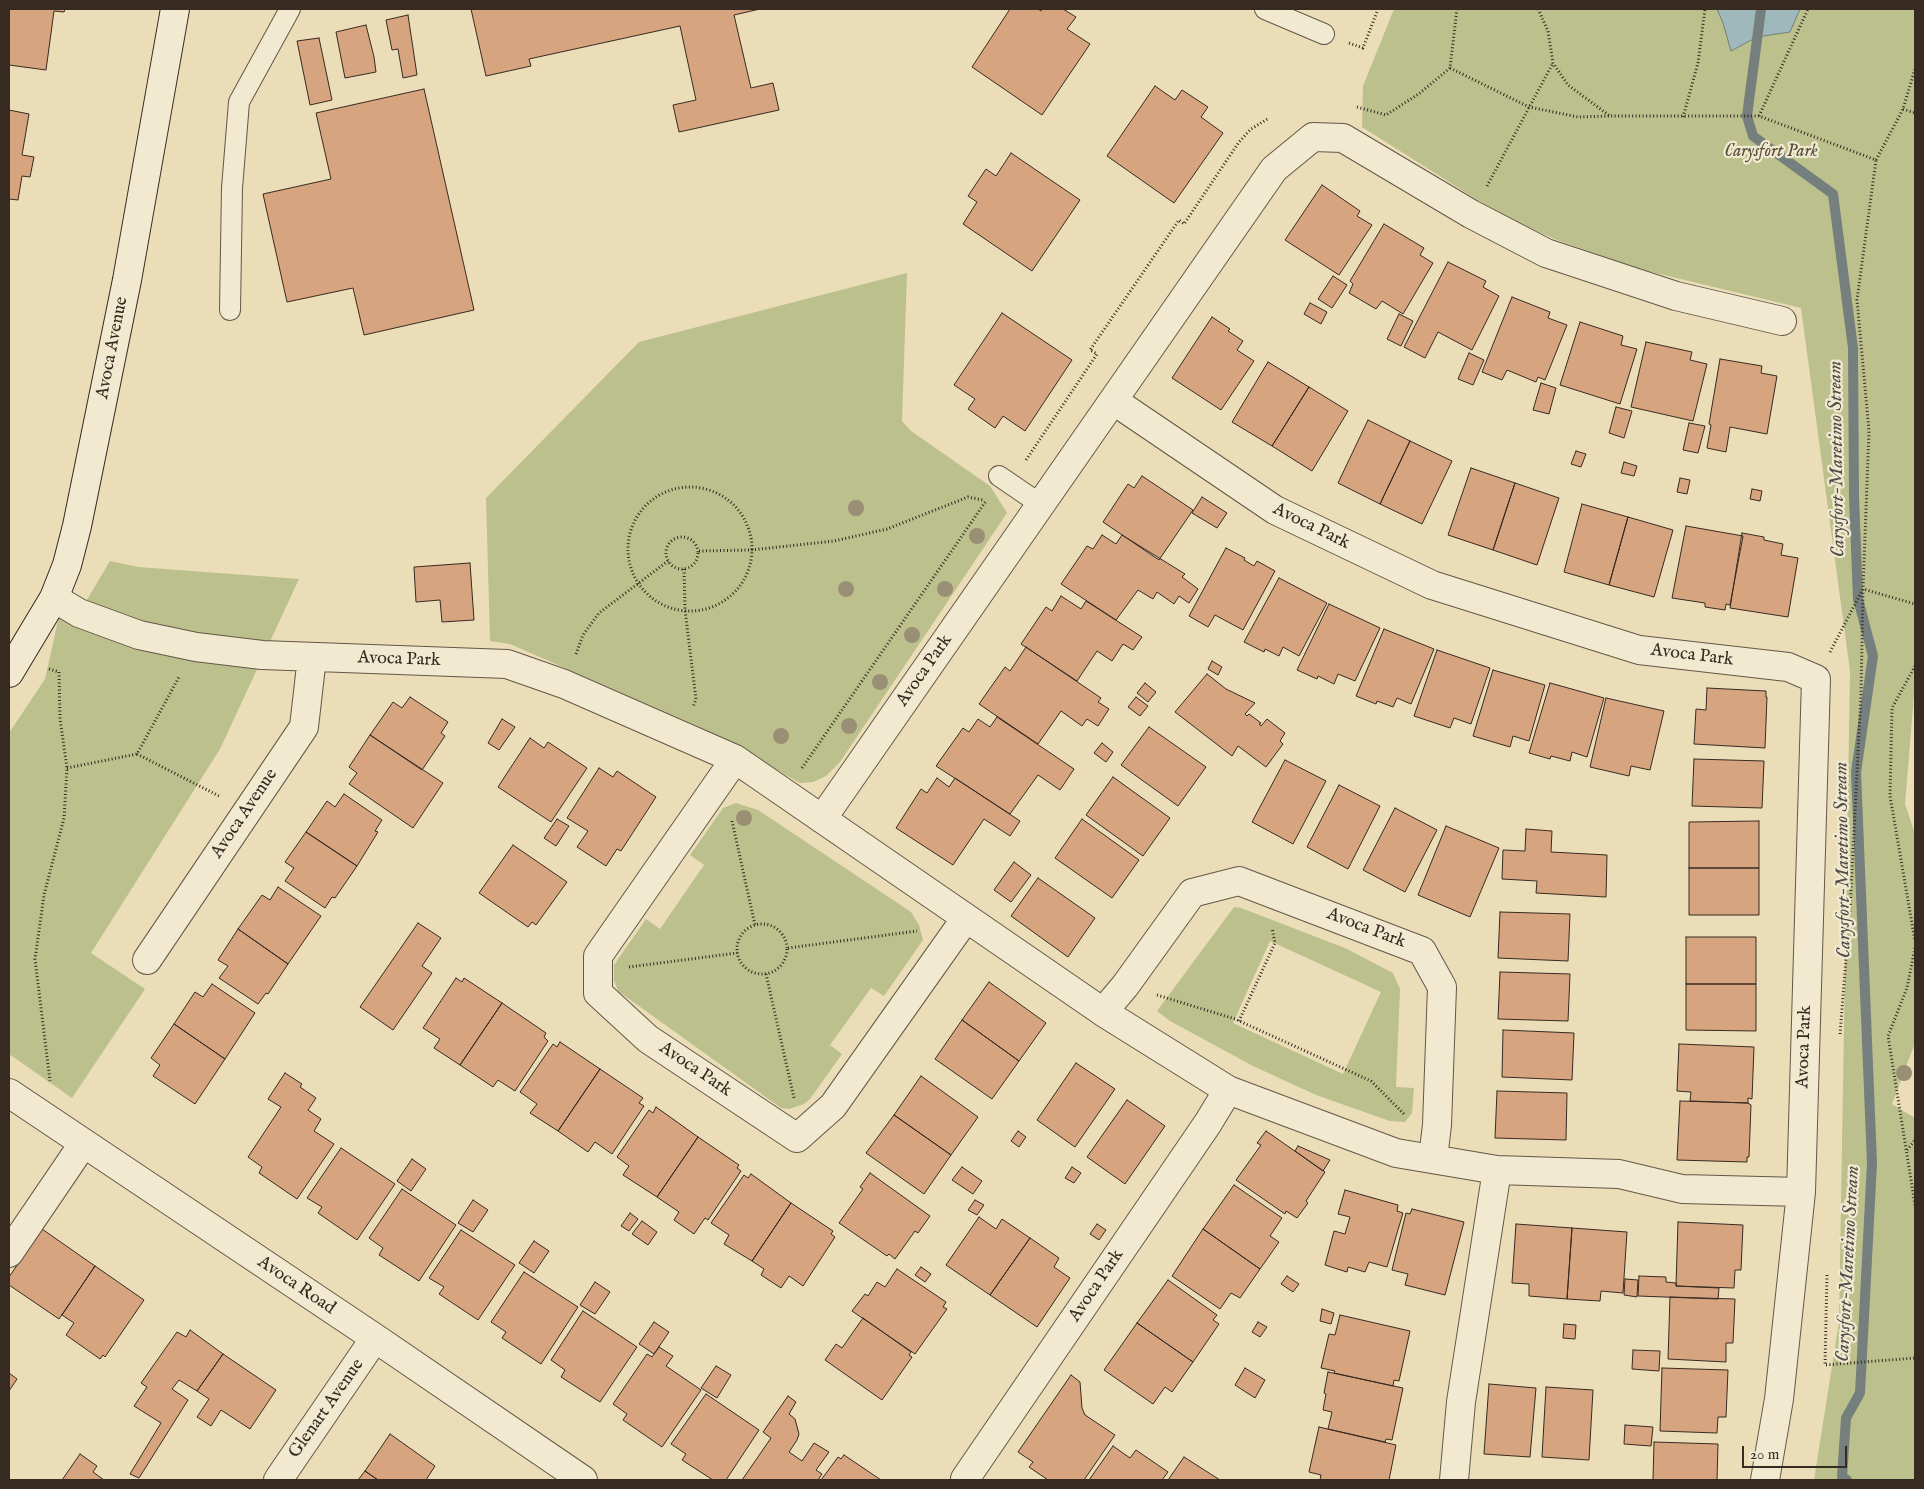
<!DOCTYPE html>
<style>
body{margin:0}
#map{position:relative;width:1924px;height:1489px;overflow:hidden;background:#ebddb8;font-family:"IM FELL English",serif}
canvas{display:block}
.frame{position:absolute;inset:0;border:10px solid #362a21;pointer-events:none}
.scale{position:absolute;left:1742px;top:1446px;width:105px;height:22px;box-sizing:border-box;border:2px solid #362a21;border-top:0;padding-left:6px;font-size:15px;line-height:18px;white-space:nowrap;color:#362a21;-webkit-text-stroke:4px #f2e9d1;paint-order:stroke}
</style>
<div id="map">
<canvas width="1924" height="1489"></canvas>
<div class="frame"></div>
<div class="scale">20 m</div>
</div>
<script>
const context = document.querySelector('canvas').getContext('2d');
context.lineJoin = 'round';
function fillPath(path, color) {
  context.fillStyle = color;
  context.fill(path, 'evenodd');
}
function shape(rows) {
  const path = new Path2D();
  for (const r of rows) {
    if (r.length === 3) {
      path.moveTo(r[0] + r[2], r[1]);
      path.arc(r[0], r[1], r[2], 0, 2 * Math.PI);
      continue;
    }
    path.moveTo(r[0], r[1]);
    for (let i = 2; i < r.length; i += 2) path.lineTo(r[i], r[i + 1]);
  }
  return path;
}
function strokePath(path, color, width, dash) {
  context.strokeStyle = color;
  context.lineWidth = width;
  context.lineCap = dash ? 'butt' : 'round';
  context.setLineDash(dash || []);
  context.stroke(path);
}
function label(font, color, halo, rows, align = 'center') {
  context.font = font + ' "IM FELL English",serif';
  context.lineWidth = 4.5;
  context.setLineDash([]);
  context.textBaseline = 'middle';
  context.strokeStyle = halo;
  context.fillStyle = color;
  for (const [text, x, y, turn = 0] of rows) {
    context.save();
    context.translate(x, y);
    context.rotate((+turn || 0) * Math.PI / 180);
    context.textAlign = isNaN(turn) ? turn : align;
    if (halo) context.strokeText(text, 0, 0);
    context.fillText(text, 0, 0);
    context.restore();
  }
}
fillPath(shape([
 [1394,9,1915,9,1915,683,1905,804,1915,834,1915,1043,1892,1104,1915,1118,1915,1480,1814,1480,1839,1322,1850,671,1801,308,1635,268,1557,240,1520,224,1484,204,1362,127,1363,86],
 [907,273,902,421,911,431,990,486,1007,513,840,762,826,776,813,782,800,783,702,728,510,644,490,641,486,498,639,342],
 [110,561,138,567,299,579,220,749,91,953,145,989,72,1098,9,1054,9,733,45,679,60,612,79,613],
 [736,803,758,810,911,912,919,925,923,940,884,996,871,988,830,1045,842,1054,810,1099,804,1104,789,1109,781,1108,618,991,614,980,614,965,646,919,660,929,704,865,690,855,723,808],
 [1234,907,1241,908,1345,948,1393,973,1400,989,1396,1087,1414,1088,1412,1113,1405,1122,1390,1121,1316,1095,1253,1066,1170,1021,1157,1011],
 [1270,941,1381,992,1343,1074,1233,1023]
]), '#bbc08c');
const water = shape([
 [1717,9,1800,9,1790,32,1757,37,1731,51,1723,23,1717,9]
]);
fillPath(water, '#9fb8bb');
strokePath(water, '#757f7d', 1);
strokePath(shape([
 [1761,9,1747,116,1753,136,1833,194,1853,348,1854,497,1858,599,1873,656,1856,772,1872,1163,1860,1393,1846,1418,1842,1477,1847,1480]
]), '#757f7d', 10);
const building = shape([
 [9,9,65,9,64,12,54,11,46,70,9,65,9,9],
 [471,9,760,9,734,15,751,88,773,83,779,110,679,132,673,105,696,100,680,26,529,59,531,66,486,76,471,9],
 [1010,9,1038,9,1041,11,1042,9,1063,9,1076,17,1067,29,1090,44,1042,115,972,67,1010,9],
 [408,15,417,75,403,78,398,49,392,50,386,20,408,15],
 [366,25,374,57,376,72,345,78,336,32,366,25],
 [319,38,332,100,310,105,297,41,319,38],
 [1155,86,1175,100,1182,90,1208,107,1201,117,1223,133,1174,203,1107,156,1155,86],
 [424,89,474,310,364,335,353,288,287,302,263,194,331,179,316,113,424,89],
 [9,110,29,114,22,155,34,157,30,177,22,176,18,200,9,199,9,110],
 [1011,153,1080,200,1032,271,963,224,977,202,968,196,986,169,996,176,1011,153],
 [1322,185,1360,211,1357,216,1372,225,1339,275,1285,240,1322,185],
 [1384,224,1424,248,1420,255,1433,263,1403,314,1382,301,1376,309,1349,293,1353,284,1350,281,1384,224],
 [1448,262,1486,281,1483,287,1499,296,1472,350,1438,332,1425,358,1404,347,1448,262],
 [1333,276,1347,285,1332,308,1318,299,1333,276],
 [1512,297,1550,312,1548,318,1567,325,1545,380,1538,377,1536,382,1507,370,1502,380,1482,372,1512,297],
 [1310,303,1327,312,1321,324,1304,314,1310,303],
 [1002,313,1072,360,1025,431,1003,416,995,428,968,409,975,399,954,385,1002,313],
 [1399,314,1413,321,1401,346,1387,339,1399,314],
 [1212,317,1230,329,1228,331,1243,341,1237,350,1254,361,1221,410,1172,378,1212,317],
 [1580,322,1623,336,1621,345,1637,349,1620,404,1560,385,1580,322],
 [1646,342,1692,352,1690,360,1707,364,1693,421,1631,407,1646,342],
 [1469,353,1484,360,1473,385,1458,379,1469,353],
 [1720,359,1762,366,1761,373,1777,376,1767,434,1730,427,1726,452,1707,448,1711,425,1709,424,1720,359],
 [1268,362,1309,387,1272,446,1232,422,1268,362],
 [1541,383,1556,388,1549,414,1533,410,1541,383],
 [1309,387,1348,411,1312,471,1272,446,1309,387],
 [1616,407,1632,411,1624,438,1609,433,1616,407],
 [1368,420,1410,441,1380,504,1338,483,1368,420],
 [1689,423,1705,426,1698,453,1683,450,1689,423],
 [1410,441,1452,461,1422,524,1380,504,1410,441],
 [1576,451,1586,454,1581,467,1571,464,1576,451],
 [1624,462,1637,466,1634,476,1621,473,1624,462],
 [1471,468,1515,483,1493,550,1448,535,1471,468],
 [1142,476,1193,510,1159,560,1103,522,1128,484,1134,488,1142,476],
 [1680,478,1690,480,1687,494,1677,492,1680,478],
 [1515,483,1559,498,1537,565,1493,550,1515,483],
 [1752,489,1762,491,1760,501,1750,499,1752,489],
 [1202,497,1227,513,1217,528,1192,513,1202,497],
 [1582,504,1628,517,1609,585,1564,572,1582,504],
 [1628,517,1673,530,1654,597,1609,585,1628,517],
 [1686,526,1743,536,1730,605,1726,604,1725,610,1705,607,1705,603,1672,598,1686,526],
 [1742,533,1764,537,1764,540,1783,544,1781,555,1798,558,1788,617,1730,608,1742,533],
 [1102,535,1116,544,1122,535,1185,574,1182,577,1198,589,1189,603,1179,596,1174,604,1157,592,1153,599,1138,590,1116,620,1061,584,1087,546,1093,549,1102,535],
 [1226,548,1245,558,1244,560,1254,566,1257,561,1275,571,1243,630,1215,615,1208,627,1189,616,1226,548],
 [470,563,474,620,442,622,440,600,416,602,414,567,470,563],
 [1279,578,1327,603,1299,656,1283,647,1279,656,1265,649,1264,652,1244,642,1279,578],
 [1061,596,1081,609,1086,601,1142,637,1133,650,1123,644,1112,661,1097,651,1077,681,1021,644,1046,607,1052,611,1061,596],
 [1329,604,1380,628,1355,681,1338,674,1334,684,1318,676,1317,679,1297,670,1329,604],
 [1384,629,1434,649,1411,704,1397,698,1393,707,1377,701,1376,704,1356,696,1384,629],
 [1026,647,1101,698,1098,702,1109,709,1098,726,1087,719,1082,726,1061,711,1038,744,979,704,1005,667,1010,671,1026,647],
 [1437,650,1490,668,1471,724,1454,718,1450,728,1414,716,1437,650],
 [1212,661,1222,667,1218,675,1208,669,1212,661],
 [1493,670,1545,685,1529,741,1513,736,1510,747,1473,736,1493,670],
 [1207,674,1226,689,1255,703,1245,714,1247,716,1249,714,1261,723,1259,724,1261,726,1267,719,1285,733,1280,741,1283,744,1266,767,1238,746,1232,756,1175,712,1207,674],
 [1145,683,1156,692,1148,702,1137,693,1145,683],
 [1550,683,1604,698,1587,757,1572,752,1570,761,1551,756,1550,759,1529,753,1550,683],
 [1707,688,1766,691,1766,697,1767,697,1765,748,1694,744,1696,709,1706,710,1707,688],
 [410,697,448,722,441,733,445,736,422,770,370,735,393,702,402,708,410,697],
 [1136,697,1148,706,1140,716,1128,707,1136,697],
 [1606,698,1664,711,1650,770,1631,766,1629,776,1590,767,1606,698],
 [997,717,1074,769,1060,790,1038,775,1010,814,936,766,963,728,969,732,978,719,990,727,997,717],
 [502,719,515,727,499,750,488,743,502,719],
 [1149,727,1206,767,1178,806,1121,765,1149,727],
 [370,735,443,783,413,828,349,784,357,773,349,767,370,735],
 [530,738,544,748,548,742,587,768,551,822,498,787,530,738],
 [1102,743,1113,752,1106,762,1094,753,1102,743],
 [1694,759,1764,761,1762,808,1692,806,1694,759],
 [1285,760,1326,781,1293,844,1252,822,1285,760],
 [599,768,613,777,617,771,656,797,621,851,617,849,606,866,577,847,588,831,567,818,599,768],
 [1113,777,1170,818,1143,856,1086,815,1113,777],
 [937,778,949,787,955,778,1020,821,1010,836,984,819,953,865,896,828,921,789,927,793,937,778],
 [1339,785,1380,806,1348,869,1307,847,1339,785],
 [344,794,382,820,375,831,378,832,357,866,306,832,327,801,335,807,344,794],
 [1395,808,1437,830,1405,892,1363,870,1395,808],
 [557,819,569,826,556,846,544,838,557,819],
 [1082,819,1139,860,1112,898,1055,858,1082,819],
 [1759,821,1759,868,1689,868,1689,822,1759,821],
 [1446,826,1499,848,1470,917,1418,895,1446,826],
 [1526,829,1552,831,1551,852,1607,855,1606,897,1536,893,1537,881,1502,879,1503,850,1525,851,1526,829],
 [306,832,357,866,335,898,332,897,325,908,285,881,294,868,285,862,306,832],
 [513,845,567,882,536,925,532,922,528,927,479,893,513,845],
 [1014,862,1031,875,1011,902,994,890,1014,862],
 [1689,868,1759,868,1759,915,1689,915,1689,868],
 [1038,878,1095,918,1068,957,1011,916,1038,878],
 [278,887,321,916,288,964,238,929,262,895,270,900,278,887],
 [1500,912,1570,914,1568,961,1498,958,1500,912],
 [418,923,441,938,422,966,432,973,393,1030,360,1007,418,923],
 [238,929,288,964,268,994,266,993,258,1004,219,978,228,966,218,960,238,929],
 [1686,937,1756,937,1756,984,1686,984,1686,937],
 [1500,972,1570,974,1568,1021,1498,1019,1500,972],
 [456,978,462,982,464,978,502,1003,460,1065,434,1048,440,1039,423,1028,456,978],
 [989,982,1046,1023,1019,1061,962,1020,989,982],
 [212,984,255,1013,225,1059,174,1024,195,992,203,997,212,984],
 [1686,984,1756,984,1756,1031,1686,1030,1686,984],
 [502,1003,546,1033,544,1037,548,1041,515,1091,498,1080,493,1087,460,1065,502,1003],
 [962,1020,1019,1061,992,1099,935,1059,962,1020],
 [174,1024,225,1059,195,1104,153,1076,160,1065,151,1058,174,1024],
 [1503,1030,1574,1033,1572,1080,1502,1077,1503,1030],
 [560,1042,600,1069,558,1131,530,1113,537,1104,520,1092,553,1044,557,1047,560,1042],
 [1679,1044,1754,1047,1752,1099,1748,1098,1748,1103,1690,1101,1691,1092,1677,1091,1679,1044],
 [1076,1063,1115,1089,1075,1147,1037,1120,1076,1063],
 [600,1069,643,1098,639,1103,644,1106,612,1154,595,1142,588,1152,558,1131,600,1069],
 [285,1073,302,1084,300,1087,316,1098,308,1110,321,1119,314,1131,334,1144,297,1199,259,1173,262,1167,248,1157,281,1107,268,1099,285,1073],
 [921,1076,978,1117,951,1155,894,1115,921,1076],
 [1497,1091,1567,1093,1566,1140,1495,1138,1497,1091],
 [1127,1100,1165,1126,1125,1184,1087,1157,1127,1100],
 [1680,1101,1748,1103,1751,1105,1749,1157,1747,1157,1747,1162,1677,1160,1680,1101],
 [656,1107,698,1137,657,1197,623,1175,629,1166,617,1157,649,1110,653,1113,656,1107],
 [894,1115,951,1155,924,1194,866,1153,894,1115],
 [1018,1131,1026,1137,1019,1147,1011,1141,1018,1131],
 [1266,1131,1325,1172,1306,1201,1308,1203,1297,1218,1286,1211,1285,1214,1236,1180,1261,1145,1257,1143,1266,1131],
 [698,1137,739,1165,737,1168,741,1171,708,1220,705,1218,694,1234,674,1220,679,1212,657,1197,698,1137],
 [1298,1146,1330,1160,1323,1171,1295,1151,1298,1146],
 [341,1148,395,1184,357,1240,318,1213,322,1207,307,1198,341,1148],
 [412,1159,426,1169,411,1191,397,1181,412,1159],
 [962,1167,982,1181,973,1194,952,1180,962,1167],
 [1072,1167,1081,1173,1074,1183,1065,1178,1072,1167],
 [870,1173,930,1216,918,1233,915,1231,895,1259,889,1254,887,1256,839,1223,863,1189,860,1187,870,1173],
 [751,1174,791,1203,752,1261,724,1244,729,1235,711,1223,744,1175,748,1178,751,1174],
 [1234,1185,1282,1218,1270,1236,1279,1242,1260,1269,1203,1229,1234,1185],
 [402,1189,456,1225,419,1281,379,1255,383,1248,369,1238,402,1189],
 [1345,1190,1398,1205,1397,1211,1403,1213,1387,1267,1369,1262,1365,1272,1348,1267,1347,1272,1325,1265,1334,1231,1345,1234,1350,1217,1338,1214,1345,1190],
 [473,1200,488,1210,473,1232,458,1223,473,1200],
 [975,1200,984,1205,977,1215,968,1210,975,1200],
 [791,1203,833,1231,831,1234,835,1237,803,1286,789,1276,781,1288,761,1275,764,1269,752,1261,791,1203],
 [1412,1209,1464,1222,1445,1295,1405,1285,1408,1274,1392,1270,1406,1213,1410,1214,1412,1209],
 [630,1213,638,1219,629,1231,621,1226,630,1213],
 [979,1217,996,1229,1002,1219,1030,1238,990,1295,946,1265,979,1217],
 [642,1221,657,1232,648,1245,632,1234,642,1221],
 [1678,1222,1743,1225,1741,1270,1735,1270,1734,1288,1676,1286,1678,1222],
 [1097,1224,1106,1230,1099,1240,1090,1234,1097,1224],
 [1516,1224,1572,1228,1567,1299,1529,1296,1529,1284,1512,1283,1516,1224],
 [1572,1228,1627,1232,1623,1293,1601,1291,1600,1301,1567,1299,1572,1228],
 [42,1229,95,1266,59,1319,9,1285,9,1277,42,1229],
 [1203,1229,1260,1269,1240,1298,1231,1293,1220,1309,1172,1276,1203,1229],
 [461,1230,515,1265,478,1320,439,1294,444,1287,429,1278,461,1230],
 [1030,1238,1059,1258,1054,1267,1070,1278,1037,1327,990,1295,1030,1238],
 [534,1241,549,1251,534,1273,519,1263,534,1241],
 [95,1266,144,1300,105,1357,103,1355,100,1359,66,1335,74,1323,62,1315,95,1266],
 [921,1267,931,1274,925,1282,915,1275,921,1267],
 [897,1269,946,1302,943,1307,947,1309,915,1354,852,1311,865,1294,868,1296,877,1282,885,1287,897,1269],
 [524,1272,578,1307,541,1364,502,1338,506,1332,491,1322,524,1272],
 [1287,1276,1299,1284,1293,1292,1281,1284,1287,1276],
 [1639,1276,1666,1277,1666,1282,1676,1283,1676,1286,1719,1288,1718,1299,1638,1296,1639,1276],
 [1625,1279,1638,1280,1637,1297,1624,1295,1625,1279],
 [1168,1280,1217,1315,1213,1320,1219,1324,1193,1362,1137,1323,1168,1280],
 [595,1282,610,1292,595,1314,580,1305,595,1282],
 [1670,1297,1735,1299,1733,1343,1726,1343,1726,1362,1668,1359,1670,1297],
 [1322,1309,1334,1313,1331,1324,1320,1321,1322,1309],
 [583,1311,637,1347,600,1402,561,1377,565,1370,551,1360,583,1311],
 [1340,1315,1410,1331,1399,1381,1394,1380,1393,1386,1334,1373,1335,1371,1321,1368,1329,1334,1335,1335,1340,1315],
 [863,1318,911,1352,909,1355,912,1357,882,1400,825,1360,836,1344,842,1348,863,1318],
 [654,1322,669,1332,654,1354,639,1344,654,1322],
 [1258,1322,1267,1327,1260,1337,1252,1332,1258,1322],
 [1137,1323,1193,1362,1172,1392,1165,1387,1153,1404,1104,1370,1137,1323],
 [1564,1324,1576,1325,1575,1339,1563,1338,1564,1324],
 [190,1330,223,1354,197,1391,179,1380,172,1389,188,1400,139,1478,130,1474,161,1423,134,1406,147,1387,141,1383,177,1332,186,1337,190,1330],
 [659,1347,673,1356,666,1366,701,1390,662,1447,623,1420,627,1414,613,1404,647,1354,652,1357,659,1347],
 [1633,1350,1660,1351,1659,1371,1632,1369,1633,1350],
 [223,1354,276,1390,250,1429,221,1410,211,1426,197,1417,209,1399,197,1391,223,1354],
 [716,1366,731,1375,717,1398,701,1388,716,1366],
 [1245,1368,1265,1380,1255,1398,1235,1385,1245,1368],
 [1662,1368,1728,1370,1726,1417,1718,1417,1717,1433,1660,1431,1662,1368],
 [1328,1372,1403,1388,1392,1440,1386,1439,1385,1442,1328,1429,1332,1412,1323,1410,1326,1394,1324,1393,1328,1372],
 [9,1373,17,1379,9,1391,9,1373],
 [1071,1375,1080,1382,1082,1408,1085,1415,1115,1435,1084,1480,1048,1480,1029,1467,1033,1462,1018,1452,1071,1375],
 [1489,1384,1536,1388,1530,1457,1484,1454,1489,1384],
 [1546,1387,1593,1390,1589,1460,1542,1457,1546,1387],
 [706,1394,759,1430,726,1480,713,1480,682,1460,686,1454,671,1444,706,1394],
 [788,1396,796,1402,789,1414,795,1419,799,1434,797,1440,789,1452,802,1461,814,1443,829,1452,816,1470,822,1474,818,1480,742,1480,771,1438,763,1432,788,1396],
 [1625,1425,1653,1427,1651,1446,1624,1444,1625,1425],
 [1319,1427,1396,1445,1389,1480,1320,1480,1321,1475,1309,1472,1319,1427],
 [390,1434,435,1466,426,1480,378,1480,365,1471,390,1434],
 [1654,1442,1718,1444,1717,1480,1653,1480,1654,1442],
 [1113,1446,1130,1458,1136,1450,1168,1472,1162,1480,1089,1480,1113,1446],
 [80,1454,97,1466,93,1472,104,1480,62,1480,80,1454],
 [844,1455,881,1480,821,1480,838,1457,841,1459,844,1455],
 [1184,1457,1220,1480,1168,1480,1184,1457],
 [365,1471,378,1480,358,1480,365,1471]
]);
fillPath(building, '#d7a480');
strokePath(building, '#362a21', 1);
const lane = shape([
 [1265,9,1324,34],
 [230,310,232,188,239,102,290,9],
 [999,476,1040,504]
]);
const street = shape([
 [1114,401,1275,510,1432,585,1639,650,1788,667,1816,679,1801,1192,1779,1399,1765,1480],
 [54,598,79,613,139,635,196,647,262,655,507,664,564,684,735,759,1103,1012,1228,1090,1396,1153,1497,1170,1619,1174,1682,1189,1801,1192],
 [735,759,598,956,598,993,648,1039,797,1138,833,1106,966,918],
 [822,819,1274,169,1313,137,1343,138,1471,214,1546,253,1676,296,1782,321],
 [147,960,304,727,312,657],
 [1103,1012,1125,986,1192,893,1239,881,1422,951,1442,987,1437,1125,1433,1158],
 [9,1093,375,1338,583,1480],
 [9,1253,83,1144],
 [278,1480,375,1338],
 [968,1480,965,1479,1208,1123,1228,1090],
 [1454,1480,1461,1402,1497,1170]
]);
const secondary = shape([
 [9,673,54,598,67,565,77,526,127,280,175,9]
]);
strokePath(lane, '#635747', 22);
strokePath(street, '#635747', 30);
strokePath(secondary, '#362a21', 30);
strokePath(shape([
 [1538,9,1548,31,1553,63,1568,85,1610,116,1759,116,1876,160,1903,109,1915,69],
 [1349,43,1363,48,1378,9],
 [1450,68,1529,107,1578,117,1609,116],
 [1357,107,1386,115,1420,93,1450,68,1457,9],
 [1903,109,1915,113],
 [1759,116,1808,9],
 [1683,117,1698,63,1705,9],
 [1487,186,1553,63],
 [1026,460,1097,354,1090,350,1179,220,1184,224,1239,142,1251,129,1269,118],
 [690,549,62],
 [682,553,16],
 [699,551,751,550,834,541,887,529,968,497,983,500],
 [684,569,685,610,696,699,693,707],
 [1830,652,1863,589,1869,431,1857,300,1876,160],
 [576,654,583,635,599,613,668,561],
 [1915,666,1892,708,1890,796,1915,941],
 [49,669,59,672,60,719,67,768,64,818,44,895,35,959,50,1081],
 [137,754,219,796],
 [67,768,137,754,179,677],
 [802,768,986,501],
 [732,821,755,925],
 [762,949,25],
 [788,948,917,931],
 [1915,948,1907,988,1888,1036,1915,1205],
 [629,967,737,953],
 [766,974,794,1098],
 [1157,995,1235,1019,1371,1081,1405,1115],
 [1239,1021,1275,943,1272,928],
 [1840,1034,1850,909,1861,694,1863,589,1915,604],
 [1907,1150,1915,1140],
 [1827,1275,1825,1365,1915,1358]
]), '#362a21', 3, [1, 2.5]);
strokePath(lane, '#f2e9d1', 20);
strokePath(street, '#f2e9d1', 28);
strokePath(secondary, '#f2e9d1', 28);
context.fillStyle = '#9a8f74';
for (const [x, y] of [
 [856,508],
 [977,536],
 [846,589],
 [945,589],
 [912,635],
 [880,682],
 [849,726],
 [781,736],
 [744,818],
 [1904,1073]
]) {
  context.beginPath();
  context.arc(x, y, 8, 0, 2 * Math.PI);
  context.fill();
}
label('italic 18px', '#57503c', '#f2e9d1', [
 ["Carysfort Park",1771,152]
]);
label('18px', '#362a21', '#f2e9d1', [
 ["Avoca Avenue",113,348,-79],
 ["Avoca Park",1311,527,26],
 ["Avoca Park",1692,656,7],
 ["Avoca Park",399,660,2],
 ["Avoca Park",925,671,-55],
 ["Avoca Avenue",245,814,-56],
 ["Avoca Park",1366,929,21],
 ["Avoca Park",1805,1047,-88],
 ["Avoca Park",695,1070,34],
 ["Avoca Road",296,1286,34],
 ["Avoca Park",1097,1286,-56],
 ["Glenart Avenue",327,1409,-55]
]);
label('italic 19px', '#504e48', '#f2e9d1', [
 ["Carysfort-Maretimo Stream",1838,459,-91],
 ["Carysfort-Maretimo Stream",1844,860,-91],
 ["Carysfort-Maretimo Stream",1849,1264,-87]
]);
</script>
